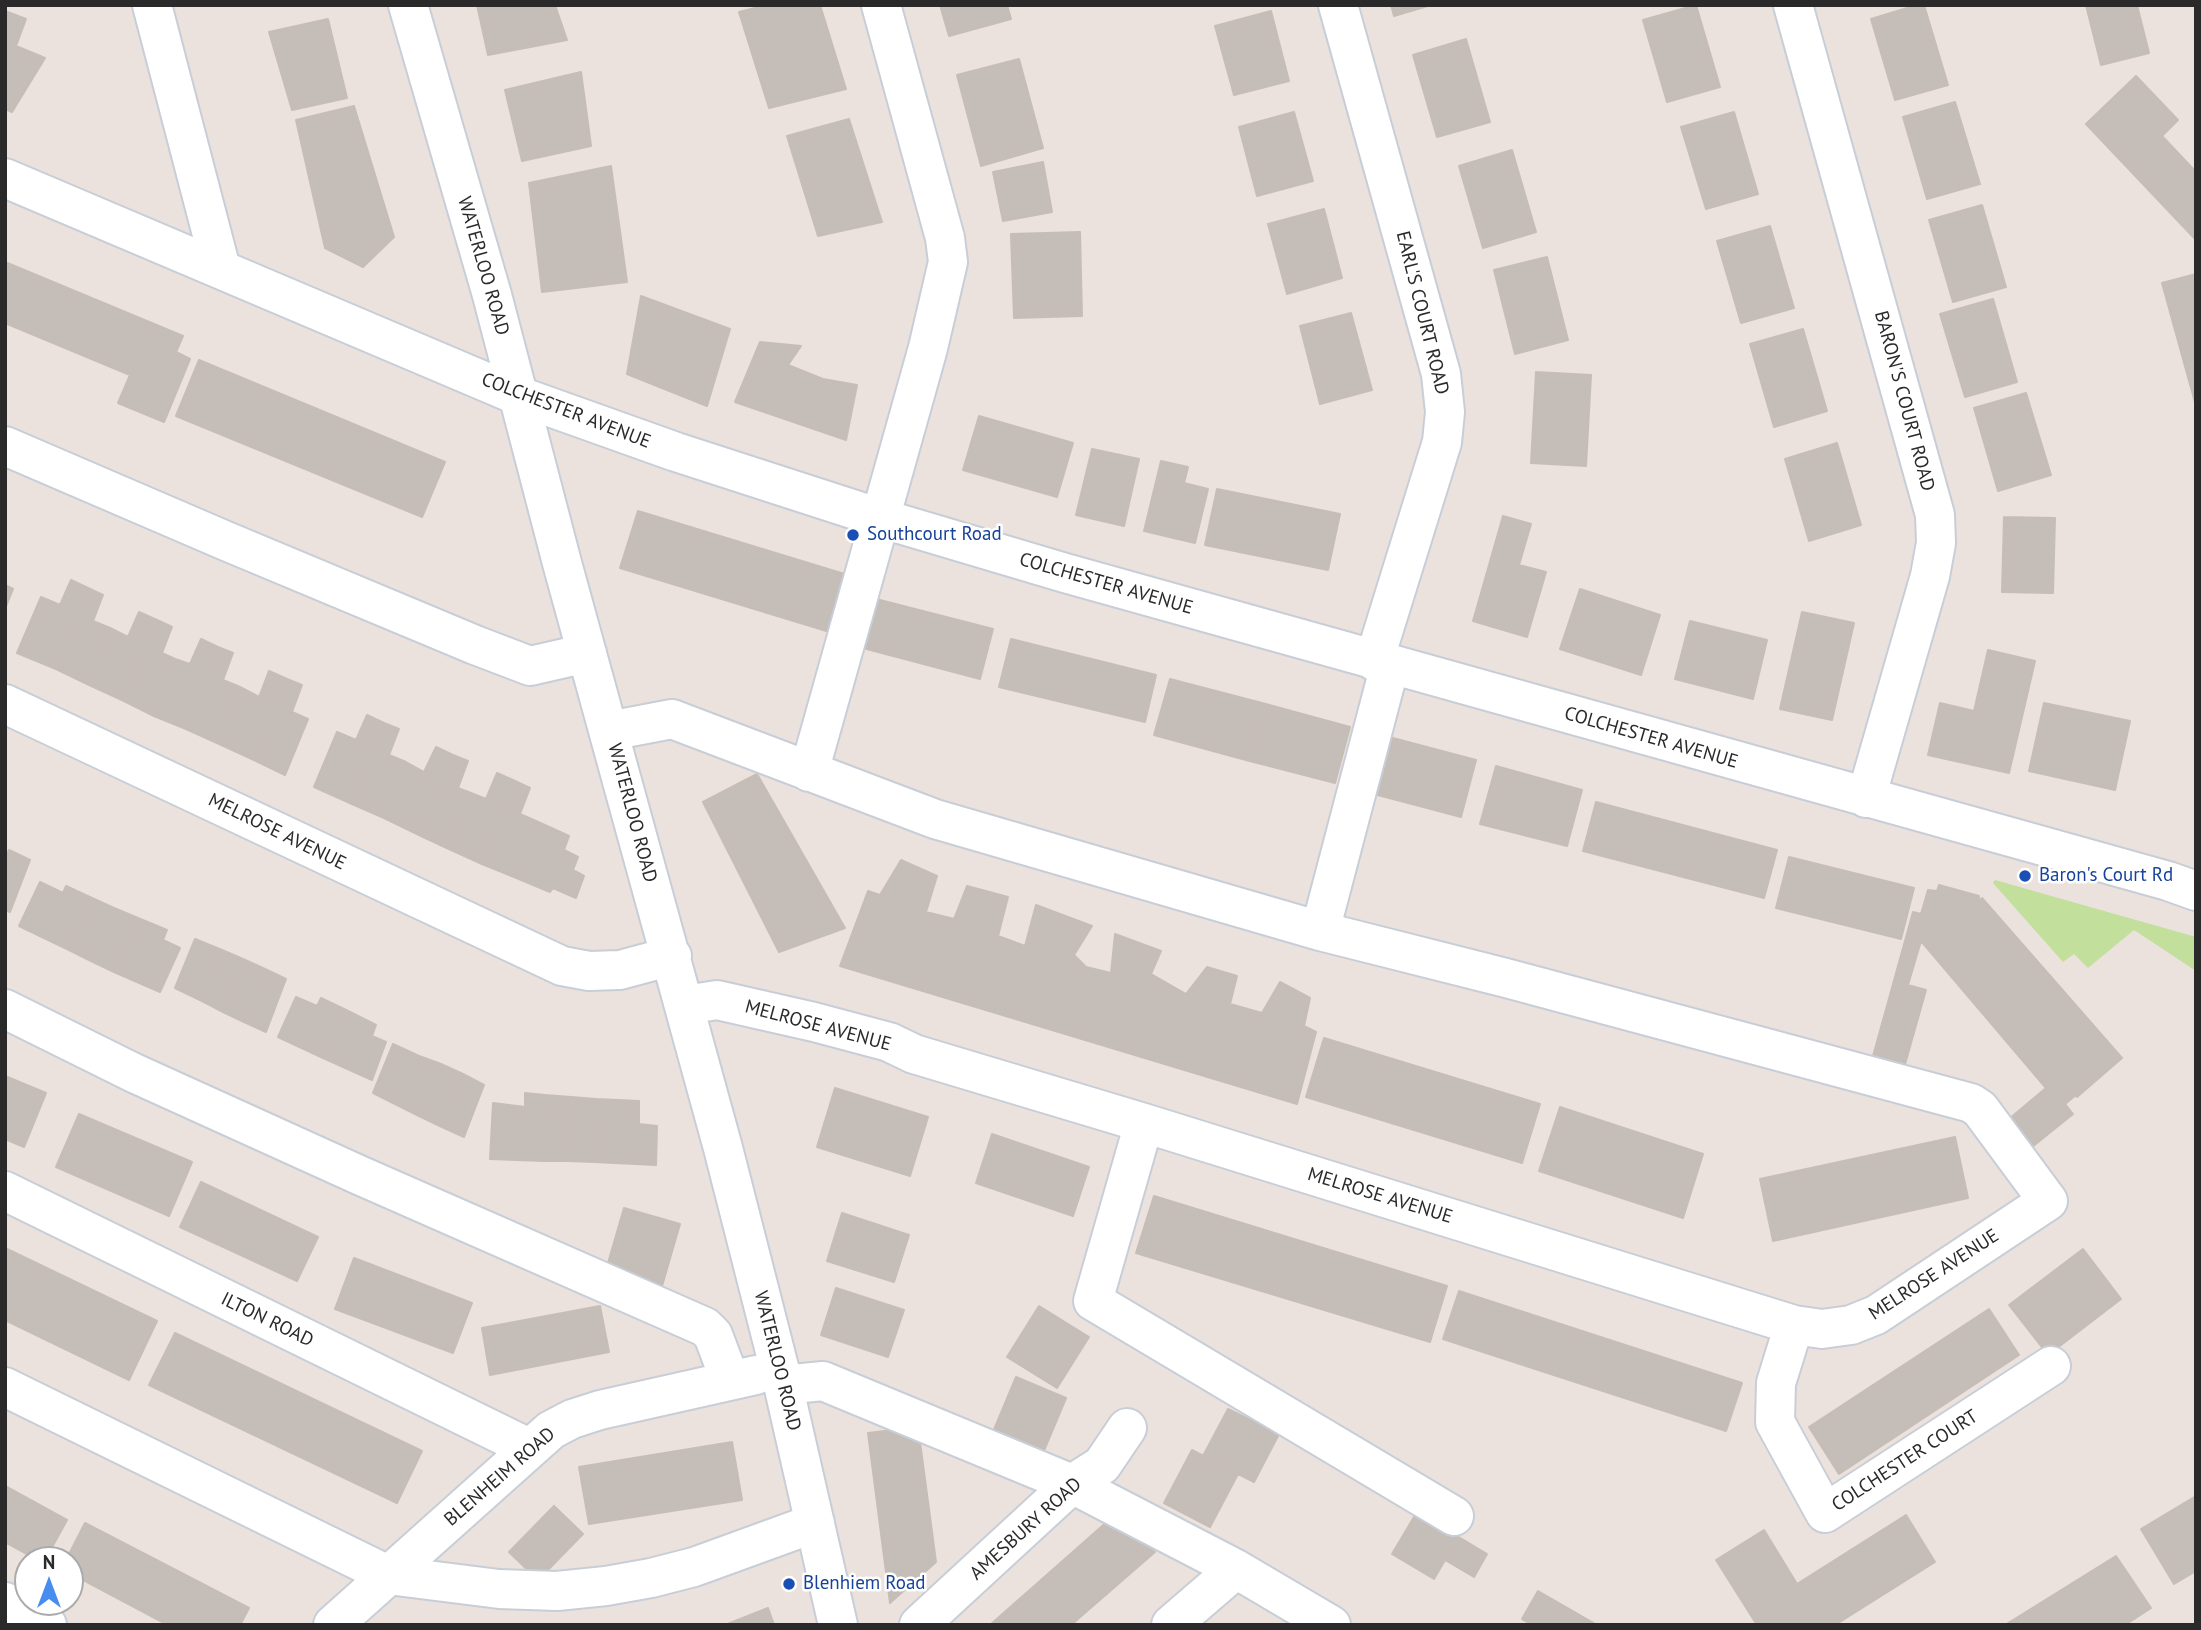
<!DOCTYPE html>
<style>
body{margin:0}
#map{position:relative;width:2201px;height:1630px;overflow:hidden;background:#ebe2dd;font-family:"PT Sans",sans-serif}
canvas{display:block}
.frame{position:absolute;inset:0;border:7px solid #2a2a2a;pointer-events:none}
.north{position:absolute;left:14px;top:1546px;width:70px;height:70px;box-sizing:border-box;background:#fff;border:2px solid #aaa;border-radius:50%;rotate:0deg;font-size:19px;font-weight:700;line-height:28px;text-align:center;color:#2a2a2a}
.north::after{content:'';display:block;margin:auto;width:24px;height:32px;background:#468def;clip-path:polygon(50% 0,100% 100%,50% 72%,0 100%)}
</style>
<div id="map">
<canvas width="2201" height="1630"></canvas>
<div class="frame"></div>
<div class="north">N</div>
</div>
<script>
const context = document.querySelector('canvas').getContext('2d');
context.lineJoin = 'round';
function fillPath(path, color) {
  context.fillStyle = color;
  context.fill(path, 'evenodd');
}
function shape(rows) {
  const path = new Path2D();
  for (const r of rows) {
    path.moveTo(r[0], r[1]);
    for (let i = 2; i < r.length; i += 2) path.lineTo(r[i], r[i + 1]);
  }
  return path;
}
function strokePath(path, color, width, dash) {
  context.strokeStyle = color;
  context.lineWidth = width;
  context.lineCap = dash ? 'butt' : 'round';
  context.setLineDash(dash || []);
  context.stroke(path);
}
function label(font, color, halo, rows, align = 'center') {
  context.font = font + ' "PT Sans",sans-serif';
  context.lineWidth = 5;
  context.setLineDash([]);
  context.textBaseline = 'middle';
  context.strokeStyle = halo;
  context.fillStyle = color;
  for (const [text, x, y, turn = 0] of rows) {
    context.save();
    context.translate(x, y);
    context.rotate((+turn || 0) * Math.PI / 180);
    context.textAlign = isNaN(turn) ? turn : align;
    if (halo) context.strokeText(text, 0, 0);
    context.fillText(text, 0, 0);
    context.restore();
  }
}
fillPath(shape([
 [1995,880,2196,937,2196,971,2134,930,2088,968,2074,954,2063,962,1993,883]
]), '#c2df9c');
const building = shape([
 [477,5,555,5,567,40,488,55,477,5],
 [767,5,820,5,846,89,769,108,739,12,767,5],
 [940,5,1007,5,1011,19,949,36,940,5],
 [1391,5,1431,5,1394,16,1391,5],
 [1696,5,1720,87,1667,102,1643,20,1696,5],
 [1917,5,1924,5,1948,85,1895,100,1871,19,1917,5],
 [2086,5,2137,5,2149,53,2101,65,2086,5],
 [5,11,26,19,16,46,45,58,12,112,5,109,5,11],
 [1271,11,1289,81,1234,95,1215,26,1271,11],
 [328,19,347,98,292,110,269,32,328,19],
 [1466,39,1490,122,1437,137,1413,55,1466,39],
 [1019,59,1043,148,981,166,957,75,1019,59],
 [581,72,591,146,522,161,505,90,581,72],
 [2136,76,2178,120,2162,136,2196,172,2196,240,2086,124,2136,76],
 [1955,102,1980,184,1927,199,1903,117,1955,102],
 [354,106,394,237,363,267,325,248,296,120,354,106],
 [1294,112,1313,181,1257,196,1239,127,1294,112],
 [1734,112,1758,194,1706,209,1681,127,1734,112],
 [849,119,882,222,818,236,787,136,849,119],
 [1512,150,1536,232,1483,248,1459,166,1512,150],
 [1043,162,1052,212,1003,221,993,172,1043,162],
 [611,166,627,282,542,292,529,183,611,166],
 [1982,205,2006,287,1953,302,1929,220,1982,205],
 [1324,209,1342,278,1287,294,1268,224,1324,209],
 [1770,226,1794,308,1741,323,1717,241,1770,226],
 [1080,232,1082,316,1014,318,1011,234,1080,232],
 [1547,257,1568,340,1515,354,1494,270,1547,257],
 [5,262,183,336,176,352,190,359,164,422,118,403,130,375,5,323,5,262],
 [2196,274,2196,406,2162,283,2196,274],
 [641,296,730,329,707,406,627,374,641,296],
 [1993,299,2017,382,1965,397,1940,314,1993,299],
 [1351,313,1372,390,1320,404,1300,326,1351,313],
 [1803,329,1827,411,1774,427,1750,344,1803,329],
 [760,342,801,346,788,365,823,379,857,385,846,440,735,402,760,342],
 [199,360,445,462,422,517,176,416,199,360],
 [1536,372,1591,375,1586,466,1531,463,1536,372],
 [2026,393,2051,475,1998,491,1974,408,2026,393],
 [979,416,1073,443,1057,497,963,470,979,416],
 [1837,443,1861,525,1809,541,1785,459,1837,443],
 [1092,449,1139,459,1124,526,1076,515,1092,449],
 [1161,461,1188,467,1184,483,1208,489,1195,543,1144,531,1161,461],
 [1217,489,1340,514,1328,570,1205,545,1217,489],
 [638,511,851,576,833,633,620,568,638,511],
 [1503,516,1531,524,1519,565,1546,572,1527,637,1473,621,1503,516],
 [2004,517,2055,518,2053,593,2002,592,2004,517],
 [71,580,88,588,56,669,17,653,41,597,60,605,71,580],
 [5,585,13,589,5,609,5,585],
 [88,588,103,595,93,621,110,628,87,684,56,669,88,588],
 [1580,589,1660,615,1641,675,1560,649,1580,589],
 [876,599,993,629,980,679,863,648,876,599],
 [139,612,157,620,124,701,87,684,110,628,128,637,139,612],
 [1802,612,1854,623,1832,720,1780,709,1802,612],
 [157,620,172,627,162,653,175,659,154,716,124,701,157,620],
 [1690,621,1767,640,1753,699,1675,679,1690,621],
 [201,639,218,647,186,729,154,716,175,659,190,664,201,639],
 [1011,639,1156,675,1145,722,999,687,1011,639],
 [218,647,233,653,223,680,240,687,217,743,186,729,218,647],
 [1988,650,2035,661,2009,773,1928,755,1940,703,1974,711,1988,650],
 [269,671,287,679,254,760,217,743,240,687,259,697,269,671],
 [287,679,302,685,292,712,308,719,285,775,254,760,287,679],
 [1170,679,1262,703,1246,760,1154,735,1170,679],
 [1262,703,1350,727,1335,783,1246,760,1262,703],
 [2044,703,2130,721,2115,790,2029,771,2044,703],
 [367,715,384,723,352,804,314,787,337,732,356,740,367,715],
 [384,723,399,729,389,755,406,762,384,818,352,804,384,723],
 [1389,737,1476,760,1461,817,1374,794,1389,737],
 [436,747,453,755,421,836,384,818,406,762,424,772,436,747],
 [453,755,468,761,458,788,471,793,451,850,421,836,453,755],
 [1496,766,1582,790,1567,846,1480,824,1496,766],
 [497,773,515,781,482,864,451,850,471,793,486,799,497,773],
 [757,774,845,928,779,952,703,802,757,774],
 [515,781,530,788,520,814,536,821,514,877,482,864,515,781],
 [1596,802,1777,850,1764,898,1583,851,1596,802],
 [536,821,569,836,564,850,578,857,573,870,584,876,576,898,553,888,550,892,514,877,536,821],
 [9,850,30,860,10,912,5,910,5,859,9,850],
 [1789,857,1914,888,1901,939,1776,908,1789,857],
 [901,860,937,876,926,912,954,919,967,886,1008,897,998,936,1025,946,1036,905,1092,926,1074,955,1086,967,1111,973,1115,934,1161,951,1151,974,1186,994,1207,967,1237,976,1230,1004,1262,1013,1280,982,1310,998,1304,1026,1316,1032,1297,1104,840,966,868,891,880,895,901,860],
 [40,882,63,893,66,886,92,898,69,950,19,926,40,882],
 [1939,885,1979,896,1978,901,1982,898,2122,1058,2077,1097,2076,1095,2065,1104,2073,1114,2032,1147,2009,1119,2046,1088,1921,941,1908,985,1926,990,1902,1075,1870,1067,1913,912,1921,914,1928,890,1937,891,1939,885],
 [92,898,114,908,91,961,69,950,92,898],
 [114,908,138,918,114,972,91,961,114,908],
 [138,918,167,930,163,940,180,948,160,992,114,972,138,918],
 [195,939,222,950,202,1001,175,988,195,939],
 [222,950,243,959,223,1012,202,1001,222,950],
 [243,959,265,969,244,1022,223,1012,243,959],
 [265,969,286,979,266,1032,244,1022,265,969],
 [296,997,317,1006,321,998,344,1009,323,1058,278,1037,296,997],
 [344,1009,376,1025,372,1036,386,1042,372,1080,323,1058,344,1009],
 [1324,1038,1540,1104,1522,1163,1306,1097,1324,1038],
 [393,1044,419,1056,399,1106,373,1093,393,1044],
 [419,1056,441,1064,421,1117,399,1106,419,1056],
 [441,1064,463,1074,442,1127,421,1117,441,1064],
 [463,1074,484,1085,464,1137,442,1127,463,1074],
 [5,1076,46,1093,24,1147,5,1139,5,1076],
 [835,1088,928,1117,910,1176,817,1147,835,1088],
 [525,1093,545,1095,543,1161,490,1159,493,1103,525,1107,525,1093],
 [545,1095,571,1097,567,1161,543,1161,545,1095],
 [571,1097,596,1099,594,1162,567,1161,571,1097],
 [596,1099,639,1101,639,1124,657,1126,656,1165,594,1162,596,1099],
 [1560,1107,1703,1154,1683,1218,1539,1171,1560,1107],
 [79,1114,192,1162,169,1216,56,1167,79,1114],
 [992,1134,1089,1167,1073,1216,976,1183,992,1134],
 [1955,1137,1968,1198,1773,1241,1760,1179,1955,1137],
 [201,1182,318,1237,297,1281,180,1227,201,1182],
 [1154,1196,1447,1286,1430,1342,1136,1253,1154,1196],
 [624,1208,680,1224,662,1286,606,1270,624,1208],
 [842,1213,909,1235,894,1282,827,1261,842,1213],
 [5,1248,157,1321,129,1380,5,1320,5,1248],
 [2083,1249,2121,1299,2048,1355,2009,1305,2083,1249],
 [354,1258,472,1303,453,1353,335,1309,354,1258],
 [836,1288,904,1310,888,1357,821,1335,836,1288],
 [1459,1291,1742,1383,1726,1431,1443,1339,1459,1291],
 [600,1306,609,1352,490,1375,482,1328,600,1306],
 [1039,1306,1089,1337,1057,1388,1007,1357,1039,1306],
 [1989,1309,2019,1355,1839,1474,1809,1427,1989,1309],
 [175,1333,422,1451,397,1503,149,1385,175,1333],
 [1016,1377,1066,1398,1043,1453,993,1432,1016,1377],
 [1228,1409,1279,1434,1254,1482,1203,1456,1228,1409],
 [918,1427,936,1562,890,1603,868,1433,918,1427],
 [732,1442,742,1500,589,1524,579,1467,732,1442],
 [1192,1450,1238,1474,1210,1527,1164,1503,1192,1450],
 [5,1486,67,1520,45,1560,38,1560,5,1542,5,1486],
 [2196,1496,2196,1571,2174,1584,2141,1529,2196,1496],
 [554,1506,583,1534,538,1580,509,1552,554,1506],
 [1417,1512,1487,1554,1474,1577,1445,1560,1434,1579,1392,1554,1417,1512],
 [1906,1515,1935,1562,1835,1625,1757,1625,1716,1560,1764,1530,1797,1584,1906,1515],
 [1109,1520,1155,1552,1071,1625,990,1625,1109,1520],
 [85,1523,249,1608,240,1625,168,1625,70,1573,70,1560,66,1560,85,1523],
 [2116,1556,2151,1608,2125,1625,2005,1625,2116,1556],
 [1538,1591,1597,1625,1532,1625,1522,1619,1538,1591],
 [768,1608,774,1625,725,1625,768,1608]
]);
fillPath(building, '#c4bdb8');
strokePath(building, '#c6bdb6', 2);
const minor = shape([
 [152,5,221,269],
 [408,5,492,295,562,563,723,1148,780,1371,838,1625],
 [1338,5,1441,374,1445,412,1442,442,1374,661],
 [1793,5,1935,515,1936,543,1930,576,1866,798],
 [5,178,519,396,676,452,880,518,1065,573,2168,881,2196,891],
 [5,446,226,541,475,645,530,666,587,653],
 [5,704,562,966,589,971,620,970,672,956],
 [609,731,672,719,935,819,1320,931,1390,665],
 [809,772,928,348,948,262,945,238,881,5],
 [685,1005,717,1000,814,1022,889,1042,914,1054,1144,1123,1794,1325,1822,1329,1851,1325,1876,1315,2048,1201,1980,1109,1971,1103,1506,978,1320,931],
 [5,1009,134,1073,359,1175,705,1327,713,1335,730,1380],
 [1144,1123,1093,1301,1454,1516],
 [5,1191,529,1448],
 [1794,1325,1776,1383,1775,1422,1825,1513,2051,1366],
 [783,1385,823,1381,1072,1484,1236,1569,1331,1625],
 [5,1387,388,1575,499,1589,557,1591,606,1586,651,1578,694,1567,815,1523],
 [5,1602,47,1625],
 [333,1625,551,1430,572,1419,600,1410,756,1375],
 [919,1625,1072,1484,1102,1465,1127,1428],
 [1171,1625,1236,1569]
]);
strokePath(minor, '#c8ced7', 42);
strokePath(minor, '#fff', 38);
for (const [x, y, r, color] of [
 [853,535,7,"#1a4fb4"],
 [2025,876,7,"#1a4fb4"],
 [789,1584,7,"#1a4fb4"]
]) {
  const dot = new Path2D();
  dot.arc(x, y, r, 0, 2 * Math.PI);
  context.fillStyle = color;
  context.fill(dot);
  strokePath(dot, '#fff', 2.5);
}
label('19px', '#2a2a2a', '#fff', [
 ["WATERLOO ROAD",483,266,74],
 ["EARL'S COURT ROAD",1422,313,76],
 ["BARON'S COURT ROAD",1904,401,75],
 ["COLCHESTER AVENUE",566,411,21],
 ["COLCHESTER AVENUE",1106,584,16],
 ["COLCHESTER AVENUE",1651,738,16],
 ["WATERLOO ROAD",632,813,75],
 ["MELROSE AVENUE",277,832,26],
 ["MELROSE AVENUE",818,1026,15],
 ["MELROSE AVENUE",1380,1196,17],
 ["MELROSE AVENUE",1934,1275,-33],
 ["ILTON ROAD",267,1320,26],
 ["WATERLOO ROAD",777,1361,76],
 ["COLCHESTER COURT",1905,1461,-33],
 ["BLENHEIM ROAD",500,1477,-41],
 ["AMESBURY ROAD",1026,1529,-42]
]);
label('19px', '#164399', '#fff', [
 ["Southcourt Road",867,535],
 ["Baron's Court Rd",2039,876],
 ["Blenhiem Road",803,1584]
], 'left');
</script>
